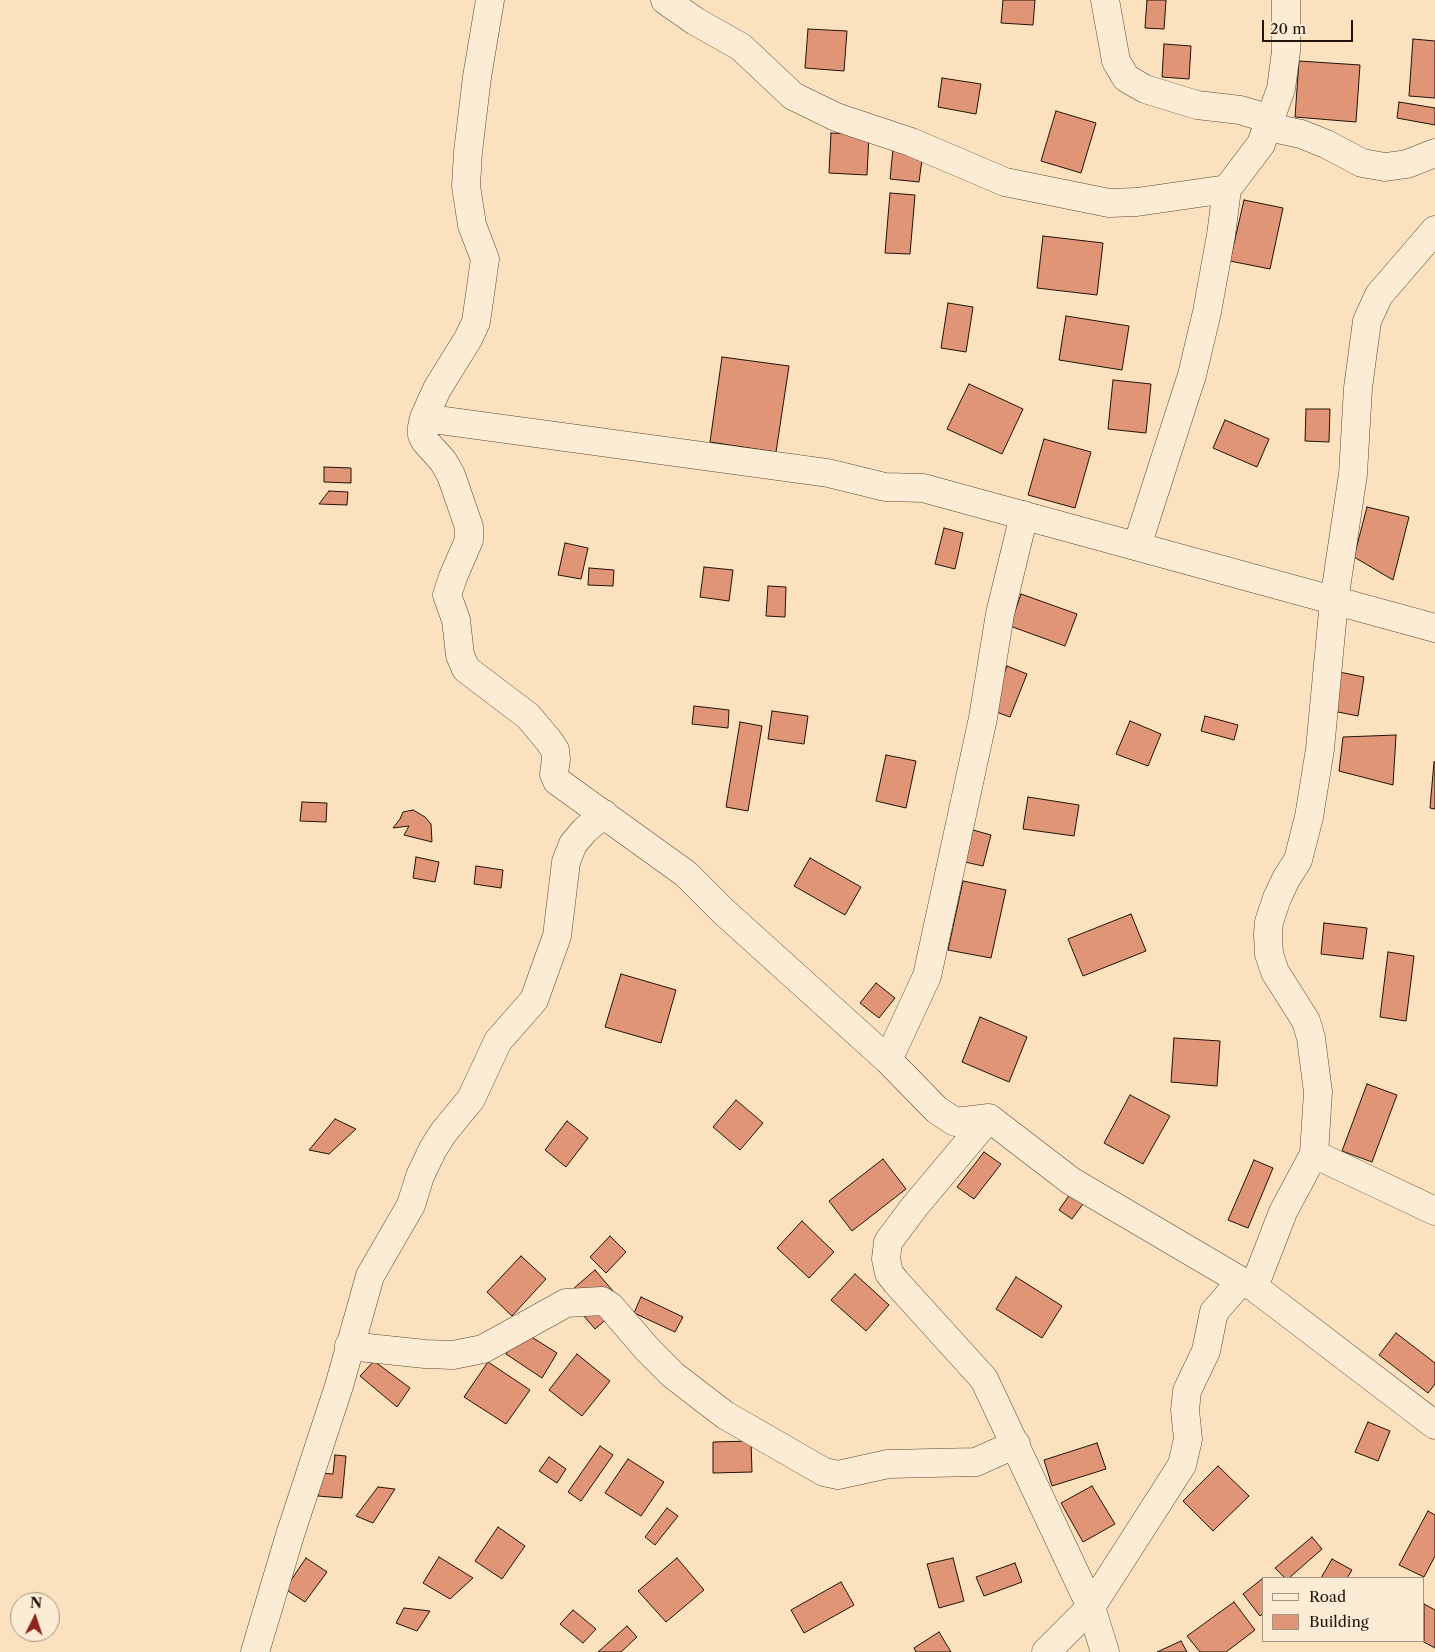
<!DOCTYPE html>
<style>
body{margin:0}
#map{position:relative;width:1435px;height:1652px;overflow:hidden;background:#fbe1be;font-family:"Libre Caslon Text",serif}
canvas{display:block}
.legend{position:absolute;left:1262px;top:1577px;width:162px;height:65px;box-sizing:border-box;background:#fcecd5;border:1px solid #a49583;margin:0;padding:6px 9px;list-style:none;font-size:15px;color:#211307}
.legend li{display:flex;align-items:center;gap:10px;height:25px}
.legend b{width:25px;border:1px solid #a49583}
.north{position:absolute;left:10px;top:1592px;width:50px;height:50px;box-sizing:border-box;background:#fcecd5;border:1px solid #a49583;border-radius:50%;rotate:4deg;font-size:14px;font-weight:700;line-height:20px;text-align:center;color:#211307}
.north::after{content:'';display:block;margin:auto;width:18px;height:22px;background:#8f2418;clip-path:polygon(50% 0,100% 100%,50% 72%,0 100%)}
.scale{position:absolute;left:1262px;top:20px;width:91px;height:22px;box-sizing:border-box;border:2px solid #211307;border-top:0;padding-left:6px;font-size:15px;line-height:18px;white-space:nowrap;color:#211307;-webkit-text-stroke:4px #fcecd5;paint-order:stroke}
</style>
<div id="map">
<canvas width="1435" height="1652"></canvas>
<ul class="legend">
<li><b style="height:6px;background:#fcecd5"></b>Road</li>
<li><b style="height:14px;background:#e19577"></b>Building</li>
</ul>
<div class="north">N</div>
<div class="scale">20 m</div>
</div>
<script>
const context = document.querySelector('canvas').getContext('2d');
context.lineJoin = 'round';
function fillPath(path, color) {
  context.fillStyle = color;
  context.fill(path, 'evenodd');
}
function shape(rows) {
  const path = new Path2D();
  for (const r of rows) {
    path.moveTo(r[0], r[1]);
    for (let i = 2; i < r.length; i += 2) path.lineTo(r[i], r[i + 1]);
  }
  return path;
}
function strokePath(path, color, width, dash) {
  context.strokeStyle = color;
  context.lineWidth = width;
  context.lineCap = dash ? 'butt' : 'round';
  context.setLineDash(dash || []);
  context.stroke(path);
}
const building = shape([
 [1003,0,1035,0,1033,25,1001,23,1003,0],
 [1147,0,1166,0,1164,29,1145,28,1147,0],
 [808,29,847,31,844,71,805,68,808,29],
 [1413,39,1435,41,1435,98,1409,96,1413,39],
 [1164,44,1191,46,1189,79,1162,77,1164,44],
 [1299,61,1360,65,1356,122,1295,117,1299,61],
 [942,78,981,84,976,114,938,107,942,78],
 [1399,102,1435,108,1435,125,1397,118,1399,102],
 [1056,111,1096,123,1081,173,1041,161,1056,111],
 [831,133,869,135,867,175,829,173,831,133],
 [893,149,923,152,919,182,890,179,893,149],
 [890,193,915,195,910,254,885,253,890,193],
 [1244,200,1283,208,1270,269,1230,261,1244,200],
 [1043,236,1103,243,1097,295,1037,288,1043,236],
 [948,303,973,307,966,352,941,348,948,303],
 [1066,316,1129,326,1122,370,1059,360,1066,316],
 [722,357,789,366,776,452,710,442,722,357],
 [1113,380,1151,384,1146,433,1108,429,1113,380],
 [969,384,1023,409,1002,454,947,429,969,384],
 [1306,409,1330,409,1329,442,1305,441,1306,409],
 [1225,420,1269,439,1257,467,1213,448,1225,420],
 [1044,439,1091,452,1075,508,1028,495,1044,439],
 [324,467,351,468,351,483,324,482,324,467],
 [329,491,348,492,347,505,319,504,329,491],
 [1367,507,1409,517,1393,580,1354,557,1367,507],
 [944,528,963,533,955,569,935,564,944,528],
 [565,543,588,548,581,579,558,575,565,543],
 [704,567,733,570,729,601,700,597,704,567],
 [589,568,614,570,613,586,588,585,589,568],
 [768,586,786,587,785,617,766,616,768,586],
 [1021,594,1077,614,1065,646,1010,626,1021,594],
 [1007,666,1027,674,1010,717,991,710,1007,666],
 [1339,672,1364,677,1358,716,1333,711,1339,672],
 [694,706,729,710,728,728,692,724,694,706],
 [772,711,808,716,804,744,768,739,772,711],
 [1205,716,1238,725,1234,740,1201,731,1205,716],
 [1130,721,1161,734,1148,766,1116,754,1130,721],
 [740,722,762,726,748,811,726,807,740,722],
 [1396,735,1393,785,1339,771,1343,737,1396,735],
 [886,755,916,761,906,808,876,801,886,755],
 [1434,762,1435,762,1435,809,1430,808,1434,762],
 [1028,797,1079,805,1074,836,1023,829,1028,797],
 [302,802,327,803,326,822,300,821,302,802],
 [413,810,425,817,431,824,432,842,404,835,409,826,393,828,400,819,403,812,413,810],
 [973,830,991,835,983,866,965,862,973,830],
 [416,857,439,862,435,882,413,878,416,857],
 [810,858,861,887,845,915,794,886,810,858],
 [476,866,503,870,501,888,474,884,476,866],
 [963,881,1006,890,991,958,948,950,963,881],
 [1131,914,1146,951,1083,976,1068,939,1131,914],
 [1324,923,1367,928,1363,959,1321,954,1324,923],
 [1388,952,1414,956,1406,1021,1380,1017,1388,952],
 [621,974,676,990,661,1043,605,1027,621,974],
 [876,983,895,998,879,1018,860,1003,876,983],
 [980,1017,1027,1037,1009,1082,962,1062,980,1017],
 [1174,1038,1220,1041,1217,1086,1171,1082,1174,1038],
 [1367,1084,1397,1095,1372,1162,1342,1151,1367,1084],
 [1130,1095,1170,1116,1143,1164,1104,1143,1130,1095],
 [736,1100,763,1123,740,1150,713,1127,736,1100],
 [335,1119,356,1129,329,1154,309,1150,335,1119],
 [567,1121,588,1138,566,1167,545,1150,567,1121],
 [984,1152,1001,1164,974,1199,957,1187,984,1152],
 [883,1159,906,1189,852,1231,829,1201,883,1159],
 [1254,1160,1273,1168,1248,1228,1228,1220,1254,1160],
 [1070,1194,1083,1204,1072,1219,1059,1210,1070,1194],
 [802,1221,834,1252,809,1278,777,1248,802,1221],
 [610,1236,626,1252,606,1273,590,1257,610,1236],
 [521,1256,546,1279,512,1316,487,1292,521,1256],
 [595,1270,624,1304,595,1329,566,1295,595,1270],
 [855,1274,889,1305,866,1331,831,1300,855,1274],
 [1016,1277,1062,1306,1042,1338,996,1309,1016,1277],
 [641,1297,683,1317,675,1332,634,1313,641,1297],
 [522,1331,557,1353,542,1378,506,1354,522,1331],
 [1396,1333,1435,1363,1435,1384,1428,1393,1379,1355,1396,1333],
 [577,1354,610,1381,582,1416,549,1390,577,1354],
 [374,1361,410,1388,397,1407,360,1376,374,1361],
 [488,1362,530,1390,506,1424,464,1397,488,1362],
 [1368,1422,1390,1431,1378,1461,1355,1452,1368,1422],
 [751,1441,752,1472,713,1473,713,1442,751,1441],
 [1097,1443,1106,1469,1052,1486,1044,1460,1097,1443],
 [600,1446,613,1455,581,1501,568,1492,600,1446],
 [335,1455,346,1456,342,1498,318,1496,320,1473,333,1474,335,1455],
 [549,1457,566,1469,557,1483,539,1471,549,1457],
 [628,1459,664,1482,641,1516,605,1493,628,1459],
 [1218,1466,1249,1496,1213,1531,1183,1501,1218,1466],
 [1092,1486,1115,1524,1083,1542,1061,1503,1092,1486],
 [378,1487,395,1489,373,1523,356,1516,378,1487],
 [667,1508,678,1516,655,1545,645,1537,667,1508],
 [1428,1511,1435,1515,1435,1556,1424,1577,1399,1565,1428,1511],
 [498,1527,525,1546,502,1579,475,1561,498,1527],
 [1312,1537,1322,1549,1289,1578,1285,1578,1275,1568,1312,1537],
 [439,1557,473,1578,450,1599,423,1583,439,1557],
 [306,1558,327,1572,305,1602,285,1589,306,1558],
 [677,1558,704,1590,666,1622,638,1591,677,1558],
 [953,1558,964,1601,939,1608,927,1564,953,1558],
 [1332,1559,1352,1570,1347,1578,1321,1578,1332,1559],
 [1015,1563,1022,1582,984,1596,976,1577,1015,1563],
 [1262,1579,1264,1581,1264,1613,1260,1616,1243,1594,1262,1579],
 [841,1582,854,1605,804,1633,791,1610,841,1582],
 [1234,1602,1255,1630,1226,1652,1200,1652,1187,1636,1234,1602],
 [1424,1604,1435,1610,1435,1648,1422,1641,1424,1641,1424,1604],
 [404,1608,430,1611,417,1631,396,1623,404,1608],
 [573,1610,596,1629,583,1643,560,1624,573,1610],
 [627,1626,637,1637,621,1652,598,1652,627,1626],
 [939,1632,951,1652,916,1652,914,1648,939,1632],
 [1181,1641,1187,1652,1157,1652,1181,1641]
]);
fillPath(building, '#e19577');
strokePath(building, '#211307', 1);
const minor = shape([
 [490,0,477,77,468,152,466,186,472,225,485,259,476,322,468,339,437,389,424,418,422,427,422,435,425,441,443,461,451,475,469,527,469,540,453,577,447,595,456,620,460,655,466,669,528,716,549,741,555,750,556,759,554,774,557,781,686,874,723,911,888,1060,937,1110,955,1122,989,1118,1071,1181,1241,1281,1254,1287,1435,1425],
 [665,0,695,21,741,47,793,96,836,117,911,142,1005,182,1109,203,1137,202,1227,189],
 [1105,0,1116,61,1126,78,1145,89,1197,105,1240,110,1270,119],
 [1268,127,1301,134,1326,144,1362,163,1385,167,1407,164,1435,153],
 [424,418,828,473,885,487,923,488,1435,628],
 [1137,546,1192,375,1207,312,1221,235,1227,189,1261,144,1281,89,1286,51,1286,0],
 [888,1060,927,976,983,718,1000,614,1024,515],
 [989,1118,915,1206,888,1242,886,1259,889,1273,896,1282,984,1379,1091,1607,1105,1652],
 [1314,1154,1435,1211],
 [1254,1287,1283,1212,1314,1154,1318,1092,1311,1038,1306,1021,1275,972,1269,954,1268,934,1269,922,1277,898,1286,879,1298,860,1309,817,1320,749,1334,601,1353,474,1358,388,1367,321,1379,295,1435,230],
 [349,1346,425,1354,453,1355,483,1349,566,1303,602,1301,610,1306,648,1350,673,1375,725,1415,824,1472,838,1475,888,1464,976,1462,1016,1444],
 [255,1652,290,1535,339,1386,370,1276,411,1205,420,1176,433,1149,443,1133,471,1099,498,1041,534,1000,557,936,566,862,573,844,585,830,604,814],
 [1046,1652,1091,1607,1182,1465,1188,1439,1185,1410,1187,1391,1206,1351,1214,1312,1241,1281]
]);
strokePath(minor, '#584635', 29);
strokePath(minor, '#fcecd5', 28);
</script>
